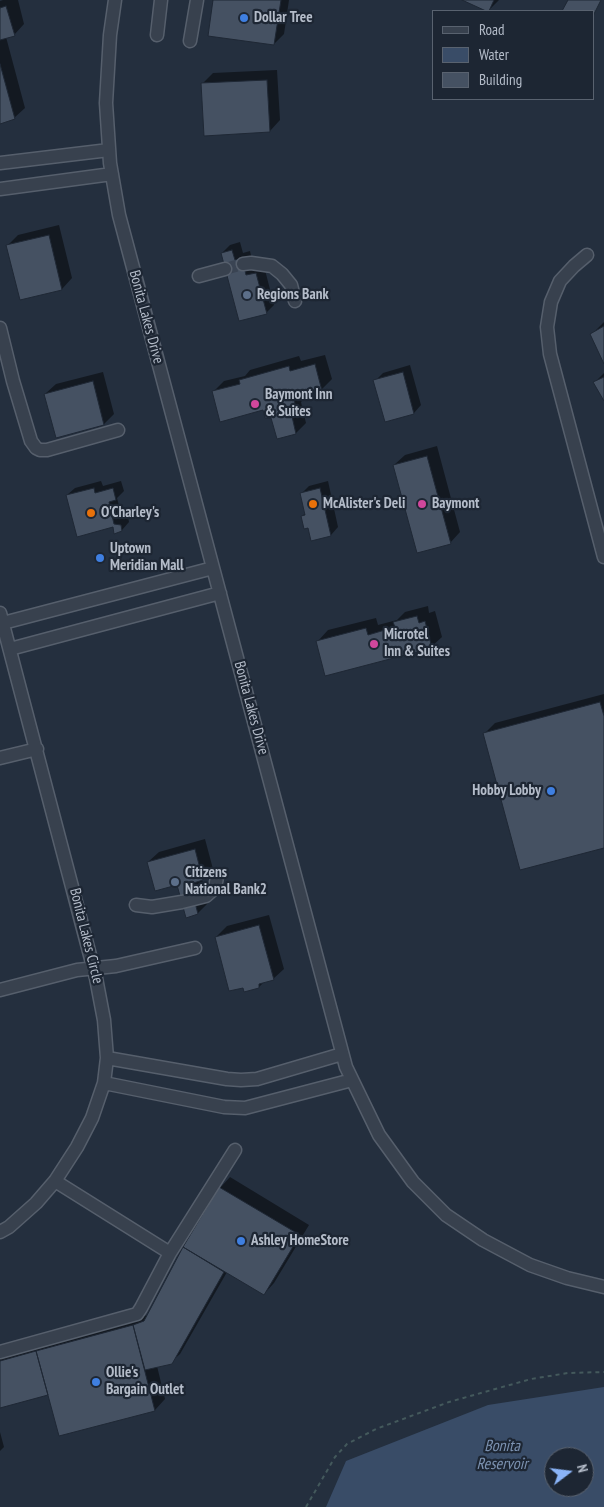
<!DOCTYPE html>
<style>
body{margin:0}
#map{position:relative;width:604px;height:1507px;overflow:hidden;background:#242f3e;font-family:"PT Sans Narrow",sans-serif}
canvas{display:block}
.legend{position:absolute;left:432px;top:10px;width:162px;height:90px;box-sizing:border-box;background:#1d2633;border:1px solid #59626f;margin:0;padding:6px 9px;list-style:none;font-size:15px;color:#b4bcc9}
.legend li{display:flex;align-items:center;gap:10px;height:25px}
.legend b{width:25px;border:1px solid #59626f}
.north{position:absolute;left:544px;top:1447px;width:50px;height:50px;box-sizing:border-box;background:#1d2633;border:1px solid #59626f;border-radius:50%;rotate:75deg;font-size:14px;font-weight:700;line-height:20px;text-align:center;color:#b4bcc9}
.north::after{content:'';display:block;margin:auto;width:18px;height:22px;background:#8ab4f8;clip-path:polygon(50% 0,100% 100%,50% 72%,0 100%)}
</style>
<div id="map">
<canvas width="604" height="1507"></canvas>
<ul class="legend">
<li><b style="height:6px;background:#38414e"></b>Road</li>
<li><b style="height:14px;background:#394c67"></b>Water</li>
<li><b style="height:14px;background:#455162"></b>Building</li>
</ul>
<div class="north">N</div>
</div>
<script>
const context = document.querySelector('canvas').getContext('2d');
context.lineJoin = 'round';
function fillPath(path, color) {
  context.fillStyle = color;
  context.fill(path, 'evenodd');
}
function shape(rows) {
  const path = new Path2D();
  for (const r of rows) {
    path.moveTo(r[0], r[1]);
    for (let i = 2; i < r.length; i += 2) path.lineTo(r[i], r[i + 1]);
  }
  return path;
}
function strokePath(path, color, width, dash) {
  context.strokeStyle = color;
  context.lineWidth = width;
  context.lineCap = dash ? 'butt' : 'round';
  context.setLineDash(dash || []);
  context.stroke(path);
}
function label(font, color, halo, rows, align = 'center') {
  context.font = font + ' "PT Sans Narrow",sans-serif';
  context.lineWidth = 4.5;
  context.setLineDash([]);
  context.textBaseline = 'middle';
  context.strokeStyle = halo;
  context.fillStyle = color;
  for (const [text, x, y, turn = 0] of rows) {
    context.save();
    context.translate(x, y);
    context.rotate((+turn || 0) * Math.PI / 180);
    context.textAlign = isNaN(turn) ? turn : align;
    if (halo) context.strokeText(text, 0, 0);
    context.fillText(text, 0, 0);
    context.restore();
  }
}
fillPath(shape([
 [604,1387,604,1507,326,1507,346,1461,488,1405],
 [554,1457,584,1457,584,1487,554,1487]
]), '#394c67');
fillPath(shape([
 [3,0,18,0,24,24,14,35,6,37,25,108,14,118,0,122,0,1],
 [214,0,289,0,284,34,274,44],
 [465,0,499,0,488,11],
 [277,70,280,120,270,131,202,84,213,73],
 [59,225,72,278,62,289,8,245,18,235],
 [240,242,243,253,250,251,254,268,264,266,274,305,266,313,222,253,230,245],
 [604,322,604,361,592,334],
 [325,355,332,379,321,390,305,394,306,397,301,402,306,423,296,433,272,417,264,409,213,392,224,381,245,376,250,370,299,356,301,361],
 [410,365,421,405,414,413,375,381,383,373],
 [103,372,114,414,104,424,45,394,56,384],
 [604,373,604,398,595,382],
 [437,446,460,532,450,543,394,465,405,455],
 [101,481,103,486,121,481,124,491,117,498,122,517,128,517,129,522,122,530,67,495,75,488],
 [328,481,338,527,331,535,309,527,302,516,306,513,301,494,309,486],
 [428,606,429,613,435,611,442,637,431,647,318,641,328,630,376,618,378,625,397,620,405,612],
 [604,694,604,847,485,733,495,723],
 [205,839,213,869,202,879,208,903,198,913,178,884,148,862,159,852],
 [269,915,284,969,273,979,264,982,259,987,244,986,216,937,227,926],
 [230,1177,309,1225,274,1283,264,1294,227,1272,180,1354,171,1362,157,1366,165,1399,155,1410,60,1434,49,1393,0,1406,0,1356,48,1341,148,1315,184,1247,220,1188],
 [0,1432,4,1447,0,1451]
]), '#0007');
const building = shape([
 [213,0,281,0,274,45,208,36,213,0],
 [462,0,494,0,489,11,486,11,462,0],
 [568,0,601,0,593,16,593,11,562,11,568,0],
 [6,6,15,36,0,40,0,8,6,6],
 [0,64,15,119,0,124,0,64],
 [267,80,270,132,204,136,201,83,267,80],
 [49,235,62,290,20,300,6,245,49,235],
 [232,250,235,260,242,258,246,275,256,273,267,314,239,321,221,253,232,250],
 [604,326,604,364,590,334,604,326],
 [315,364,322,391,294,399,296,409,291,412,296,434,277,439,271,418,265,418,263,410,220,422,212,391,240,384,239,380,289,366,290,371,315,364],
 [403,372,414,414,385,422,373,380,403,372],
 [604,377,604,401,593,382,604,377],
 [93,381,104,425,56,438,44,394,93,381],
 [427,456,451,544,417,553,393,465,427,456],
 [94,488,95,493,113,488,116,500,109,502,114,524,121,525,122,531,114,534,113,527,77,537,66,495,94,488],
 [320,488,331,536,311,541,308,528,304,529,301,516,305,515,300,493,320,488],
 [417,616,419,623,425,621,432,648,325,676,316,641,366,628,368,635,395,627,393,622,417,616],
 [600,702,604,716,604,848,520,870,483,733,600,702],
 [195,849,203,880,190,884,198,914,186,918,177,885,155,891,147,862,195,849],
 [259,925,274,980,259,984,259,988,244,992,243,988,229,991,215,937,259,925],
 [219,1187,300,1235,264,1295,183,1247,219,1187],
 [183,1247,224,1272,172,1364,145,1370,133,1325,144,1321,183,1247],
 [133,1325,155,1411,59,1436,36,1351,133,1325],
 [36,1351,48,1395,0,1408,0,1361,36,1351]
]);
fillPath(building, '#455162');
strokePath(building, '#1f2835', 1);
strokePath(shape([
 [225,269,243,264]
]), '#3a4453', 12, [12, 6]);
const minor = shape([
 [115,0,110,35,106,103,110,163,119,215,346,1067,379,1135,413,1182,446,1215,483,1240,530,1265,567,1278,604,1287],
 [157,35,161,0],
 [190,41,197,0],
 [0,163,109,150],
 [0,189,112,174],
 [587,255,574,266,560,281,551,302,547,327,550,354,604,557],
 [243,264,251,263,272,266,282,274,291,285,295,301],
 [199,276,225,269],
 [0,328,13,381,31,441,36,448,40,450,47,450,118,430],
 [0,613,96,978,104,1020,107,1058,104,1083,92,1118,77,1147,55,1181,36,1203,9,1227,0,1232],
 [3,623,213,568],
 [10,649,220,593],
 [0,758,37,749],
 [136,905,152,907,182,902,206,896,215,888,217,877],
 [0,990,77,970,116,966,195,948],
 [107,1058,227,1079,241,1080,257,1079,342,1054],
 [104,1083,224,1107,245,1108,352,1080],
 [55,1181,170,1253],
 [0,1352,137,1314,141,1308,170,1253,235,1150]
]);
strokePath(minor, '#565f6c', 15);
strokePath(shape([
 [306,1507,335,1457,347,1444,376,1429,449,1402,531,1379,568,1373,604,1372]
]), '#44595c', 2, [4, 4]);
strokePath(minor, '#38414e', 12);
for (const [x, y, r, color] of [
 [244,18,5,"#3f7fe0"],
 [247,295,5,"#5c6f8a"],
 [255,404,5,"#d1479c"],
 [313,504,5,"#e8710a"],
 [422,504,5,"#d1479c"],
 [91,513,5,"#e8710a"],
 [100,558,5,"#3f7fe0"],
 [374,644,5,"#d1479c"],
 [551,791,5,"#3f7fe0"],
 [175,882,5,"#5c6f8a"],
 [241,1241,5,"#3f7fe0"],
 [96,1382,5,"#3f7fe0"]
]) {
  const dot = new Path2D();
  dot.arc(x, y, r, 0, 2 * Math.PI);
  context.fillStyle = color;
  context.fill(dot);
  strokePath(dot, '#1d2633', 2);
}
label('bold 15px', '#b4bcc9', '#1d2633', [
 ["Dollar Tree",254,18],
 ["Regions Bank",257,295],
 ["Baymont Inn",265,395],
 ["& Suites",265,412],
 ["McAlister's Deli",323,504],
 ["Baymont",432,504],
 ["O'Charley's",101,513],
 ["Uptown",110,549],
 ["Meridian Mall",110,566],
 ["Microtel",384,635],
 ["Inn & Suites",384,652],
 ["Hobby Lobby",541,791,"right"],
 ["Citizens",185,873],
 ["National Bank2",185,890],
 ["Ashley HomeStore",251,1241],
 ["Ollie's",106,1373],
 ["Bargain Outlet",106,1390]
], 'left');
label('15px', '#b4bcc9', '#1d2633', [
 ["Bonita Lakes Drive",146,317,75],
 ["Bonita Lakes Drive",251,708,75],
 ["Bonita Lakes Circle",86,936,76]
]);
label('italic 16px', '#7c92b1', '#1d2633', [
 ["Bonita",502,1446],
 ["Reservoir",502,1464]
]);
</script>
